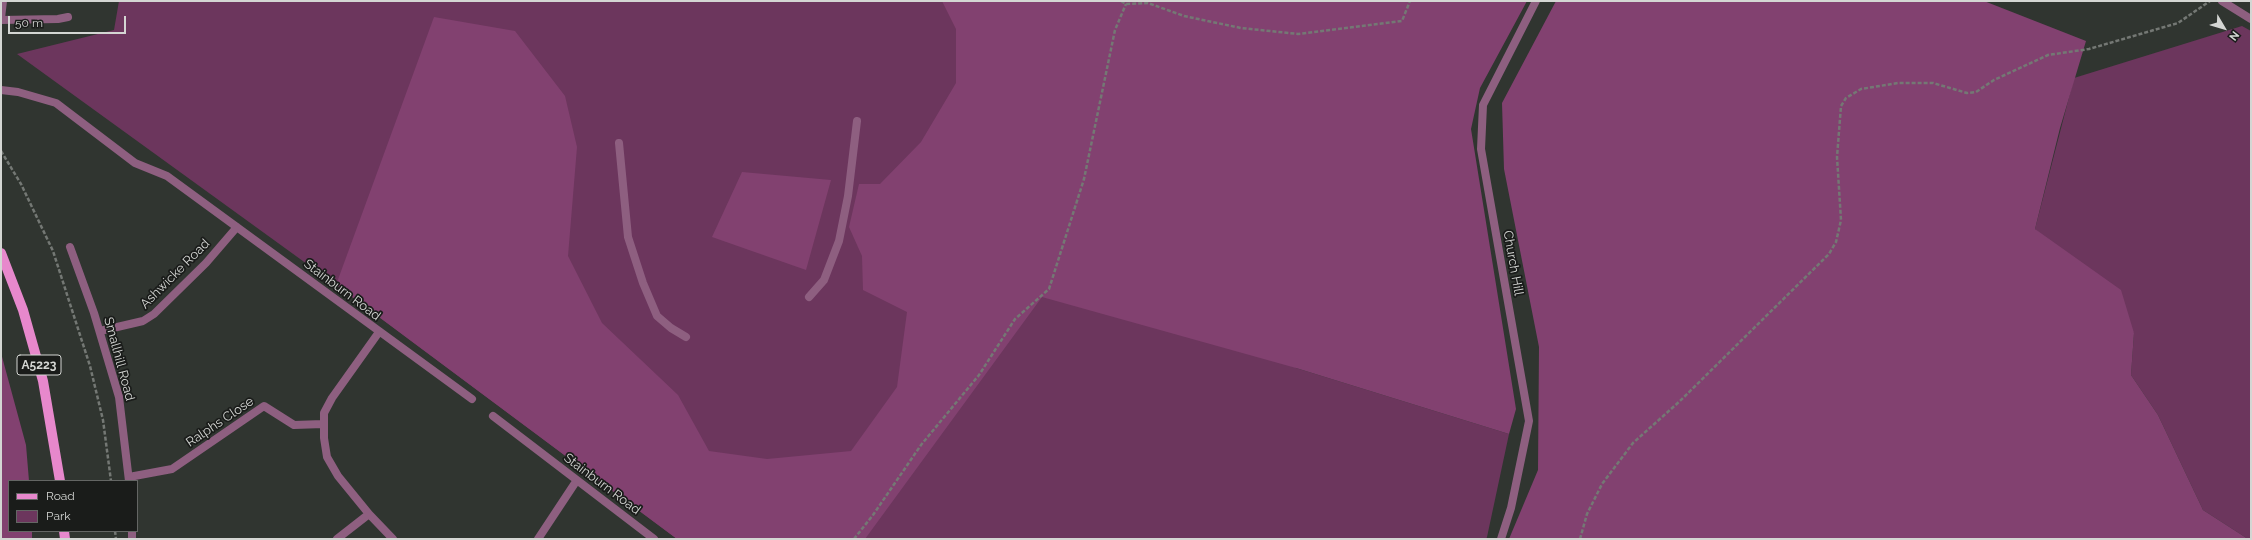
<!DOCTYPE html>
<style>
body{margin:0}
#map{position:relative;width:2252px;height:540px;overflow:hidden;background:#303530;font-family:Raleway,sans-serif}
canvas{display:block}
.frame{position:absolute;inset:0;border:2px solid #d4d6d3;pointer-events:none}
.legend{position:absolute;left:8px;top:480px;width:130px;height:52px;box-sizing:border-box;background:#1a1c1a;border:1px solid #646664;margin:0;padding:5px 7px;list-style:none;font-size:12px;color:#d4d6d3}
.legend li{display:flex;align-items:center;gap:8px;height:20px}
.legend b{width:20px;border:1px solid #646664}
.north{position:absolute;left:2204px;top:8px;width:40px;height:40px;-webkit-text-stroke:3px #1a1c1a;paint-order:stroke;rotate:128deg;font-size:11px;font-weight:700;line-height:16px;text-align:center;color:#d4d6d3}
.north::after{content:'';display:block;margin:auto;width:14px;height:18px;background:#d4d6d3;clip-path:polygon(50% 0,100% 100%,50% 72%,0 100%)}
.scale{position:absolute;left:8px;top:16px;width:118px;height:18px;box-sizing:border-box;border:2px solid #d4d6d3;border-top:0;padding-left:5px;font-size:12px;line-height:14px;white-space:nowrap;color:#d4d6d3;-webkit-text-stroke:3px #1a1c1a;paint-order:stroke}
</style>
<div id="map">
<canvas width="2252" height="540"></canvas>
<div class="frame"></div>
<ul class="legend">
<li><b style="height:5px;background:#e788cc"></b>Road</li>
<li><b style="height:11px;background:#6c365d"></b>Park</li>
</ul>
<div class="north">N</div>
<div class="scale">50 m</div>
</div>
<script>
const context = document.querySelector('canvas').getContext('2d');
context.lineJoin = 'round';
function fillPath(path, color) {
  context.fillStyle = color;
  context.fill(path, 'evenodd');
}
function shape(rows) {
  const path = new Path2D();
  for (const r of rows) {
    path.moveTo(r[0], r[1]);
    for (let i = 2; i < r.length; i += 2) path.lineTo(r[i], r[i + 1]);
  }
  return path;
}
function strokePath(path, color, width, dash) {
  context.strokeStyle = color;
  context.lineWidth = width;
  context.lineCap = dash ? 'butt' : 'round';
  context.setLineDash(dash || []);
  context.stroke(path);
}
function label(font, color, halo, rows, align = 'center') {
  context.font = font + ' Raleway,sans-serif';
  context.lineWidth = 3.5;
  context.setLineDash([]);
  context.textBaseline = 'middle';
  context.strokeStyle = halo;
  context.fillStyle = color;
  for (const [text, x, y, turn = 0] of rows) {
    context.save();
    context.translate(x, y);
    context.rotate((+turn || 0) * Math.PI / 180);
    context.textAlign = isNaN(turn) ? turn : align;
    if (halo) context.strokeText(text, 0, 0);
    context.fillText(text, 0, 0);
    context.restore();
  }
}
fillPath(shape([
 [119,1,1035,1,1296,368,1509,434,1487,537,1486,539,677,539,336,285,17,54,114,30],
 [2242,26,2251,31,2251,539,2248,539,2203,510,2158,415,2131,375,2134,333,2035,229,2074,78]
]), '#6c365d');
fillPath(shape([
 [942,1,1527,1,1480,88,1471,129,1516,409,1509,434,1296,368,1042,297,865,539,677,539,336,285,434,17,515,31,565,96,577,147,568,256,602,323,678,395,709,451,767,459,851,451,897,387,907,312,863,290,862,256,849,227,859,184,880,184,921,142,956,83,956,29],
 [1556,1,1984,1,2086,41,2060,128,2035,229,2121,290,2134,333,2131,375,2158,415,2203,510,2248,539,1509,539,1538,470,1539,347,1504,169,1502,103],
 [742,172,831,180,806,270,712,237],
 [1,353,26,445,29,481,9,481,9,531,32,531,32,539,1,539]
]), '#824170');
strokePath(shape([
 [1121,1,1126,4,1148,3,1184,16,1241,28,1298,34,1402,21,1410,1],
 [1,151,21,184,53,251,90,366,103,420,111,481],
 [115,531,116,539],
 [854,539,873,515,921,445,979,375,1015,319,1049,289,1084,179,1115,30,1126,4],
 [1580,539,1587,514,1602,484,1633,443,1680,401,1829,254,1836,242,1841,220,1837,157,1841,106,1846,98,1861,89,1898,83,1933,83,1967,93,1976,92,1994,80,2048,55,2089,49,2178,23,2210,1]
]), '#747874', 2.5, [4, 2]);
strokePath(shape([
 [1,18,3,1],
 [1,20,58,19,68,17],
 [619,143,628,237,643,283,657,316,671,328,686,337],
 [809,297,824,280,839,241,848,196,857,121]
]), '#8e5f80', 8);
strokePath(shape([
 [2222,1,2251,19],
 [1,90,18,92,56,103,135,163,167,176,472,399],
 [70,247,94,313,119,397,129,481],
 [100,331,143,321,154,314,206,263,237,227],
 [379,332,332,398,324,413,324,438,327,457,338,476,369,514,393,539],
 [493,416,654,539],
 [129,477,172,469,264,406,294,425,323,424],
 [132,531,132,539],
 [337,539,369,514],
 [538,539,577,480],
 [1501,539,1511,508,1529,421,1481,149,1483,105,1536,1]
]), '#8e5f80', 8);
strokePath(shape([
 [1,253,23,310,43,381,60,481],
 [64,531,65,539]
]), '#e788cc', 10);
for (const [x, y, w] of [
 [39,365,44]
]) {
  const box = new Path2D();
  box.roundRect(x - w / 2, y - 10, w, 20, 3);
  context.fillStyle = '#1a1c1a';
  context.fill(box);
  strokePath(box, '#d4d6d3', 1);
}
label('bold 12px', '#d4d6d3', null, [
 ["A5223",39,365]
]);
label('13px', '#d4d6d3', '#1a1c1a', [
 ["Church Hill",1513,263,80],
 ["Ashwicke Road",175,274,-45],
 ["Stainburn Road",342,290,37],
 ["Smallhill Road",119,359,75],
 ["Ralphs Close",220,422,-34],
 ["Stainburn Road",602,484,37]
]);
</script>
